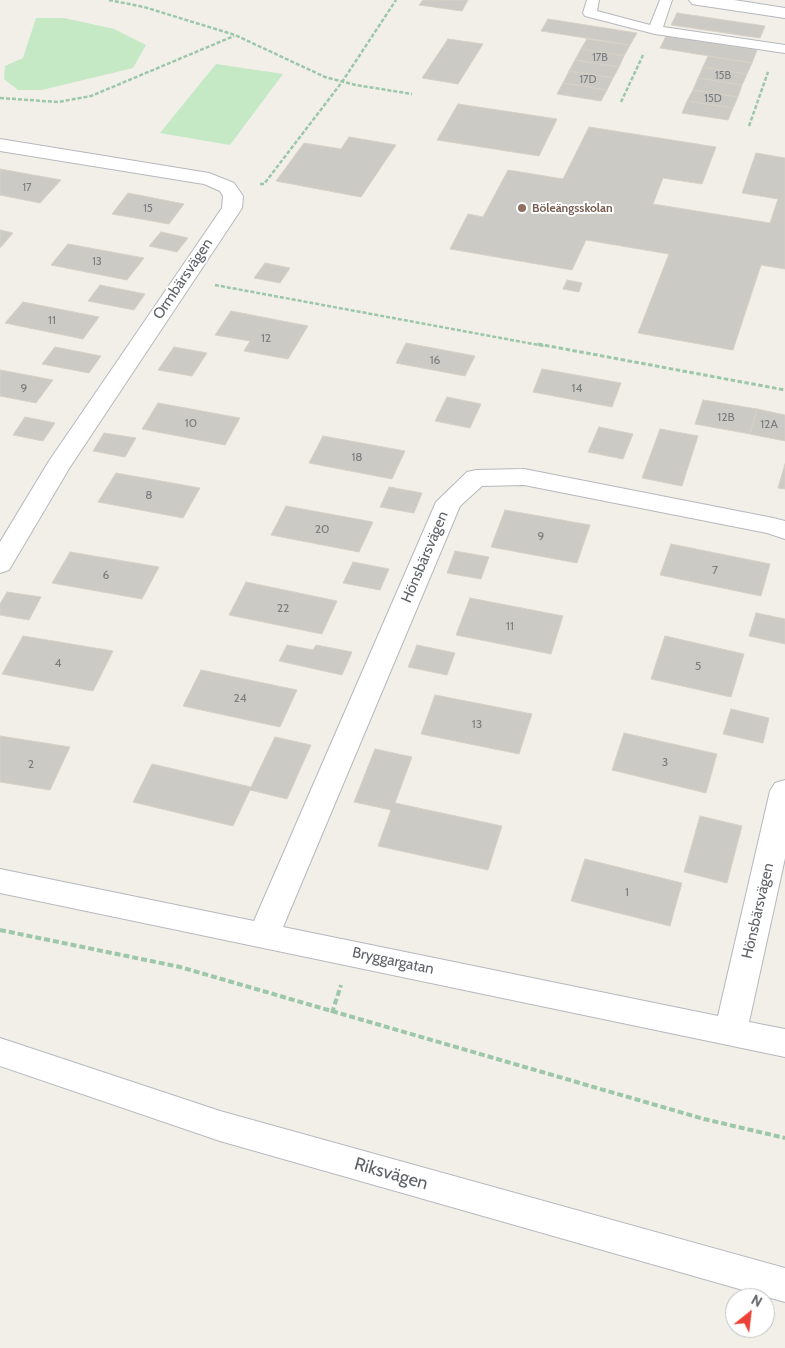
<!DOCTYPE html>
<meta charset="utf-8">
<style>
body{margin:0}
#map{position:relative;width:785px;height:1348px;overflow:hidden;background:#f1efe8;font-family:Cabin,sans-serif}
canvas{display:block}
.north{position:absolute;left:725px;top:1288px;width:50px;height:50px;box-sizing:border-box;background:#fff;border:1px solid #bfc1c3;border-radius:50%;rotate:29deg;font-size:14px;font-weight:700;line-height:20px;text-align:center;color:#5f6368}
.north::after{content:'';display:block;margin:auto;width:18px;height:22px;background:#ea4335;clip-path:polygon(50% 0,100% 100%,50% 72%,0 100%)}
</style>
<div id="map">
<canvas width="785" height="1348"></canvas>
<div class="north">N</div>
</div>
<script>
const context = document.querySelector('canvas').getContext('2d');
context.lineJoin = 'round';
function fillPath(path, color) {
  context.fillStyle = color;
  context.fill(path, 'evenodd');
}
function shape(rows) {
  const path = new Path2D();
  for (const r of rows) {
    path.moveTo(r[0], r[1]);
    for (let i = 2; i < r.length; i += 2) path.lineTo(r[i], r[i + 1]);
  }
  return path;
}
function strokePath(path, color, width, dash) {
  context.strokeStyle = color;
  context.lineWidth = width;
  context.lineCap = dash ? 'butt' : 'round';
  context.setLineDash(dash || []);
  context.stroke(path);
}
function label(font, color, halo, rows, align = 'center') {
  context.font = font + ' Cabin,sans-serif';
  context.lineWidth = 4;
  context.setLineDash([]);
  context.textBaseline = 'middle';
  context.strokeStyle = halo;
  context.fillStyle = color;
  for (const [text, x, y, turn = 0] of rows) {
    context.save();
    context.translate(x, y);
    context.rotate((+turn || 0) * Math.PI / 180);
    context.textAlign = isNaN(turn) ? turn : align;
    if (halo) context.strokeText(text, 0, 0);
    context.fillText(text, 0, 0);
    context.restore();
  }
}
fillPath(shape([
 [36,18,64,18,114,29,146,45,133,68,42,90,18,90,4,79,5,66,23,58],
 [216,64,283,74,230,145,160,133]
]), '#c5e8c5');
const building = shape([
 [423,0,468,0,462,11,419,5,423,0],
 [677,13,765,26,760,38,671,25,677,13],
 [548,19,637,33,630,45,541,31,548,19],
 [666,36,757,50,752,63,660,48,666,36],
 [448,39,483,44,458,84,422,78,448,39],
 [587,39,630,45,624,56,581,49,587,39],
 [581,49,624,56,619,67,575,60,581,49],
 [708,56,752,63,747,74,703,67,708,56],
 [575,60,619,67,613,78,569,71,575,60],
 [703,67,747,74,742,85,698,78,703,67],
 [569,71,613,78,607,90,563,83,569,71],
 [698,78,742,85,738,97,693,90,698,78],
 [563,83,607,90,601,101,557,94,563,83],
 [693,90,738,97,733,108,687,101,693,90],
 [687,101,733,108,728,120,682,113,687,101],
 [458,104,557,119,539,156,437,140,458,104],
 [589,127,716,147,702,184,663,178,653,204,770,223,778,199,742,193,756,153,785,158,785,269,761,265,733,350,638,333,669,254,586,240,572,270,450,249,468,214,483,217,508,170,563,179,589,127],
 [349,137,396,145,361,197,276,181,304,143,341,149,349,137],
 [0,169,61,180,40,203,0,195,0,169],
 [128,193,184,204,169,224,112,214,128,193],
 [0,230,13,233,0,248,0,230],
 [161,232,188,238,177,252,149,246,161,232],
 [68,244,144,258,127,280,51,265,68,244],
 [265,263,290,268,280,283,254,278,265,263],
 [567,280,582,283,579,292,563,289,567,280],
 [100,285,145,294,134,310,88,301,100,285],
 [23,302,99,317,83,339,5,323,23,302],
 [231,311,308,326,288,359,244,351,250,341,215,335,231,311],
 [406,343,475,356,465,376,396,363,406,343],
 [55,347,101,356,89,373,42,364,55,347],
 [174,347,207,353,192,376,158,370,174,347],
 [542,369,621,383,612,407,533,392,542,369],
 [0,370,53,380,36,403,0,396,0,370],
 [447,397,481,404,470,428,435,421,447,397],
 [703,400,757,409,750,434,695,424,703,400],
 [158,403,240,418,225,445,142,429,158,403],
 [757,409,785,415,785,441,750,434,757,409],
 [25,417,55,423,43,441,13,435,25,417],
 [599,427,633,434,623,459,588,452,599,427],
 [660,429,698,436,682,486,642,478,660,429],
 [104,433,136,438,125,457,93,451,104,433],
 [323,436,405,451,392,479,309,463,323,436],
 [785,464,785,489,778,488,785,464],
 [116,473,200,488,183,518,98,502,116,473],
 [389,487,422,493,414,513,380,507,389,487],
 [286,506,373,522,359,552,271,535,286,506],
 [505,510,590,525,577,563,491,547,505,510],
 [671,544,770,564,761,596,660,575,671,544],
 [455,551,489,557,481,579,447,573,455,551],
 [70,552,159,567,142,599,52,583,70,552],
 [353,562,389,569,380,590,343,583,353,562],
 [246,582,337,601,322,634,229,615,246,582],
 [7,592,41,597,29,620,0,615,0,604,7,592],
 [470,598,563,616,551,654,456,635,470,598],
 [756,613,785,619,785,644,749,636,756,613],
 [23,636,113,651,93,691,2,674,23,636],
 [665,636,744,654,731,697,651,679,665,636],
 [287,645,313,650,316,645,352,652,342,675,279,661,287,645],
 [417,645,455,653,447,675,408,667,417,645],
 [201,670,297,690,280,727,183,706,201,670],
 [435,695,532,714,519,754,421,734,435,695],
 [731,709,769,718,763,743,723,734,731,709],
 [624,733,717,754,706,793,612,770,624,733],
 [0,736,70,747,50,790,0,782,0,736],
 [275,737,311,745,287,799,250,790,233,826,133,802,152,764,251,787,275,737],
 [375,749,412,757,395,803,502,826,488,870,378,846,391,810,354,802,375,749],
 [700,816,742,826,727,883,684,872,700,816],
 [585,859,682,883,670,926,571,901,585,859]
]);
fillPath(building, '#cccac5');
strokePath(building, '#d6d1c6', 1);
const lane = shape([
 [587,0,599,0,597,11,650,25,660,0,672,0,663,27,785,45,785,53,655,34,585,16,583,13,587,0]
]);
const street = shape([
 [689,0,734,0,785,8,785,18,698,5,692,4,689,0],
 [0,139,209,173,234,183,243,196,242,208,70,467,9,570,0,573,0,542,49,461,222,208,223,196,220,191,204,184,0,151,0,139],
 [524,469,773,518,785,521,785,539,767,533,524,485,482,486,460,506,283,927,718,1016,770,791,775,783,785,780,785,858,749,1022,785,1029,785,1057,0,893,0,869,254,921,436,502,467,472,476,470,524,469]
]);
const secondary = shape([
 [0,1038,220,1111,785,1268,785,1302,220,1141,0,1066,0,1038]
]);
strokePath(lane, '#b5b8bc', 2);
strokePath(street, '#b5b8bc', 2);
strokePath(secondary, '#b6babf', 2);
strokePath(shape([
 [109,0,144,7,235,35,325,77,356,85,412,94],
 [0,98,58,102,91,96,234,36],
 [621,102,644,53],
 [749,126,768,72],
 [260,184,264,184,342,82,396,0],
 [215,285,544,346]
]), '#9cc7a9', 2.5, [4, 2]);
strokePath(shape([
 [538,344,785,390]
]), '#9cc7a9', 3, [4.5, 2.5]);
strokePath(shape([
 [0,930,180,967,704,1119,785,1138],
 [332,1013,341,985]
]), '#9cc7a9', 4, [6, 3]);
fillPath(lane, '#fff');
fillPath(street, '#fff');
fillPath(secondary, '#fff');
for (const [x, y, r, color] of [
 [522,208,5,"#8d6e63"]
]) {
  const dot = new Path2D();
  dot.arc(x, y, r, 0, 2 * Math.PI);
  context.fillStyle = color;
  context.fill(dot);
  strokePath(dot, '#fff', 2);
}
label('11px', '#7a7d7f', null, [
 ["17B",600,58],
 ["15B",723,76],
 ["17D",588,80],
 ["15D",713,99],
 ["17",27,188],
 ["15",148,209],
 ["13",97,262]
]);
label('bold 12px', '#785e54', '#fff', [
 ["Böleängsskolan",532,208]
], 'left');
label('12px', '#7a7d7f', null, [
 ["11",52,320],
 ["12",266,338],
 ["16",435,360],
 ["9",24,388],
 ["14",577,388],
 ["12B",726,417],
 ["10",191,423],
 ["12A",769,424],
 ["18",357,457],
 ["8",149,495],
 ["20",322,529],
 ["9",541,536],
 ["7",715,570],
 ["6",106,575],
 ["22",283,608],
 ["11",510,626],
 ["4",58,663],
 ["5",698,666],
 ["24",240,698],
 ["13",477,724],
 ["3",665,762],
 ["2",31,764],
 ["1",627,892]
]);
label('15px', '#5f6368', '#fff', [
 ["Ormbärsvägen",183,279,-56],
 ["Hönsbärsvägen",425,557,-67],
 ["Hönsbärsvägen",758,911,-77],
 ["Bryggargatan",393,961,12]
]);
label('18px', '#5f6368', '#fff', [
 ["Riksvägen",391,1174,16]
]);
</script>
